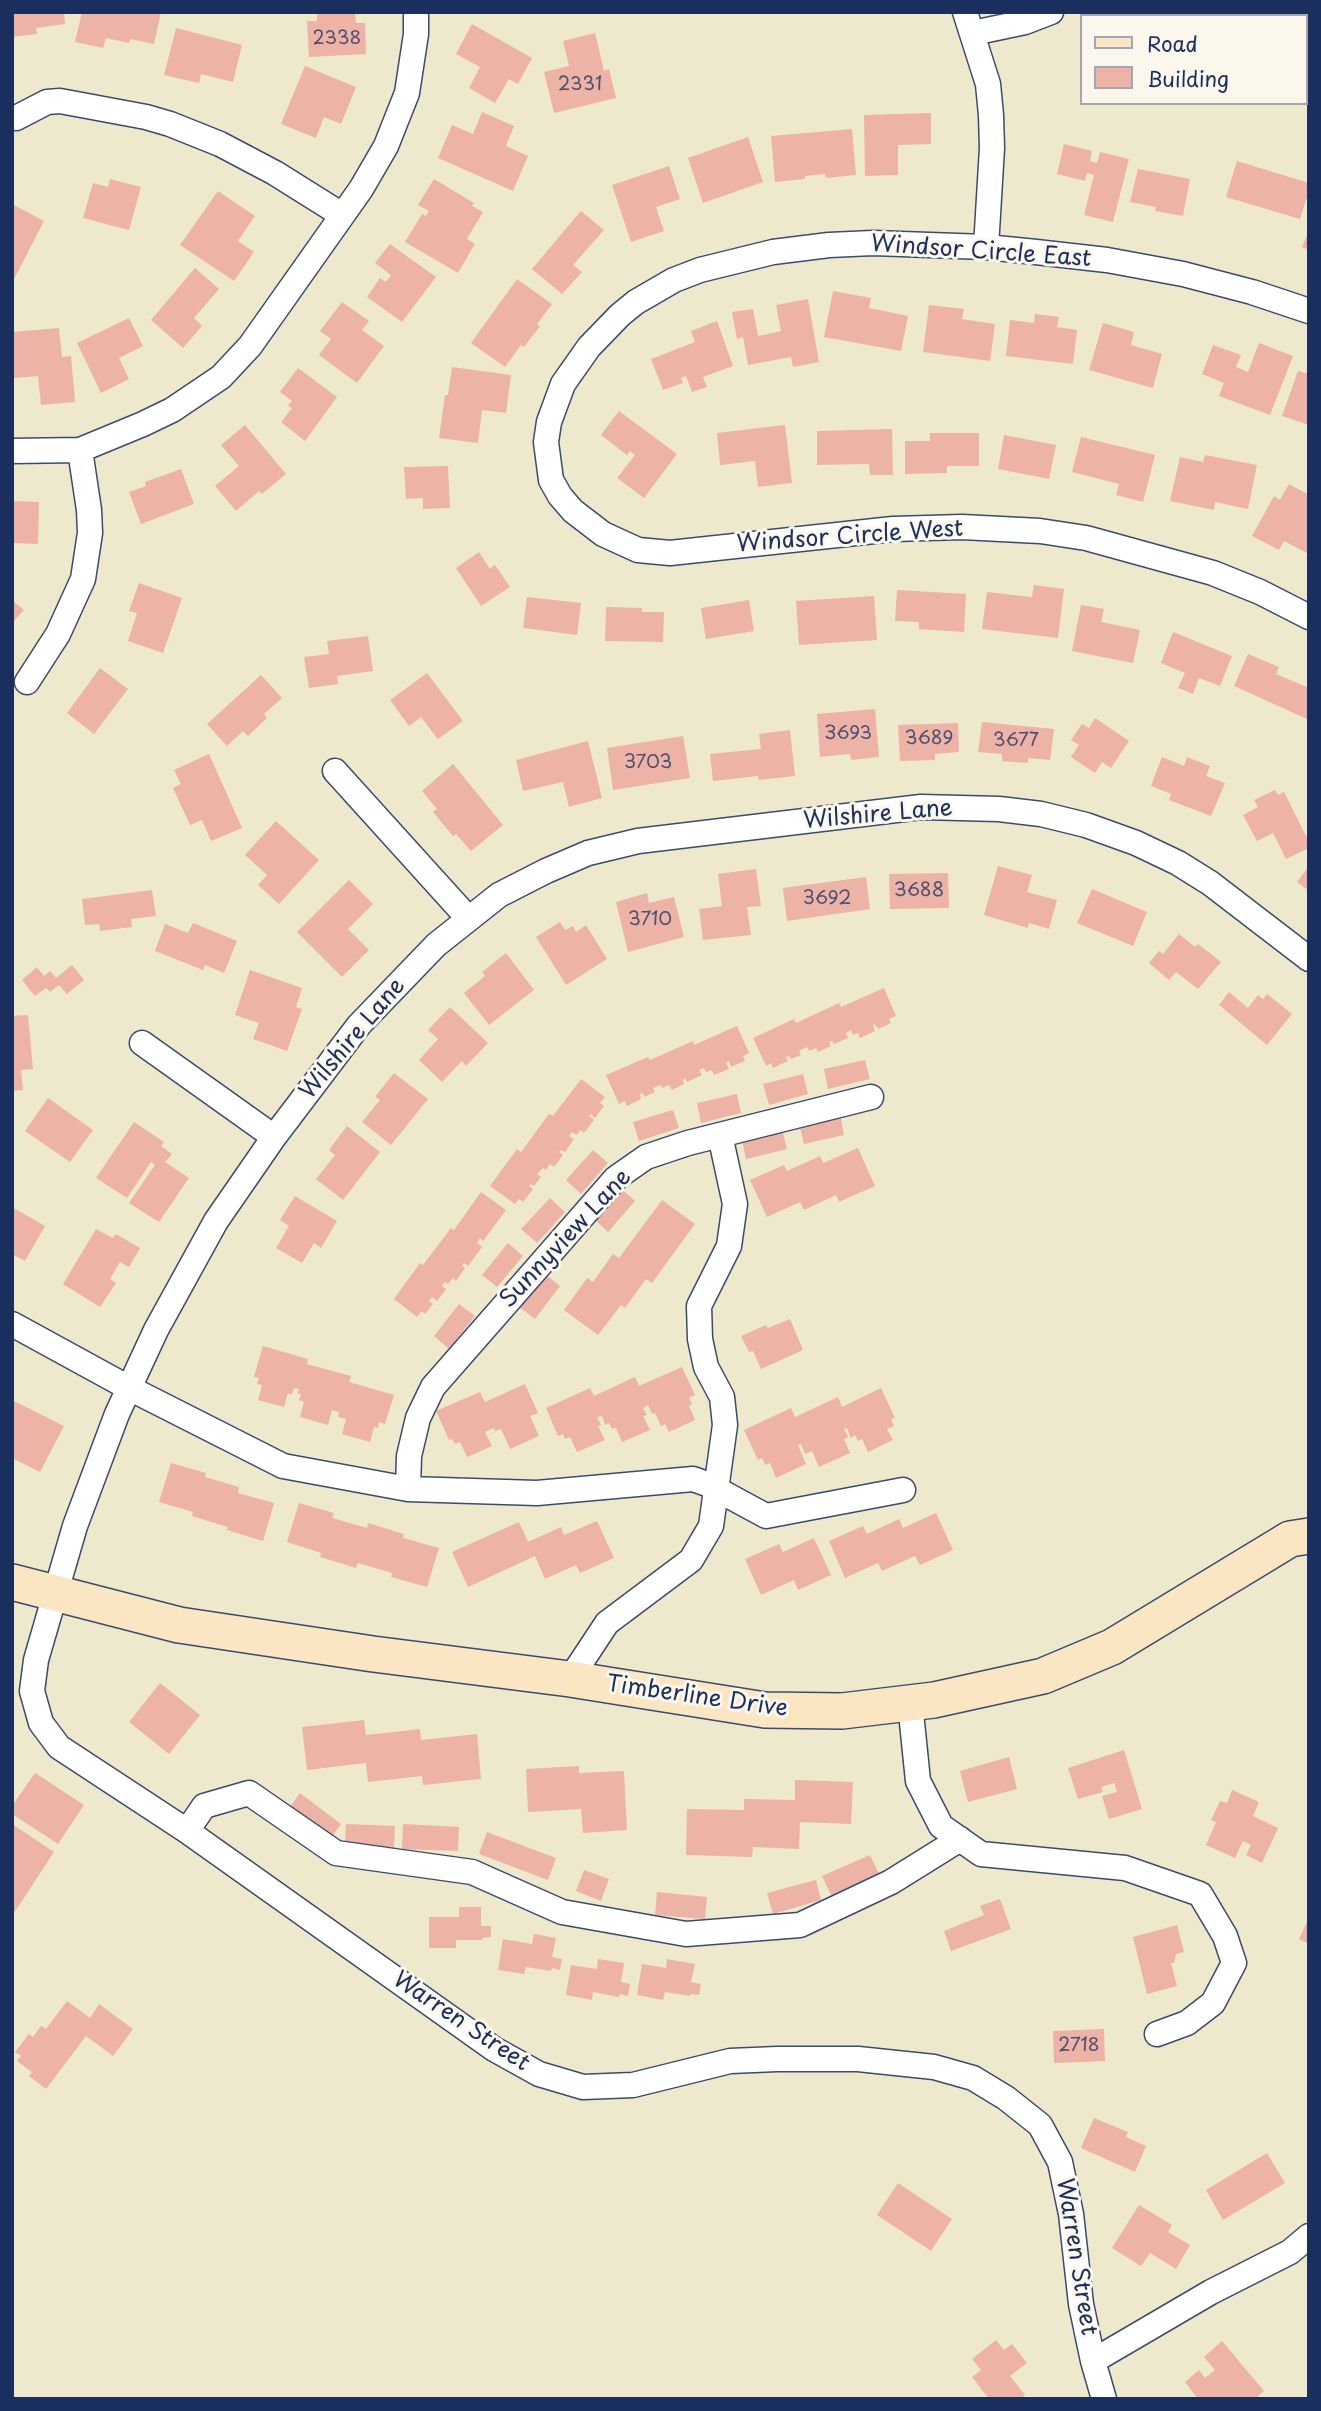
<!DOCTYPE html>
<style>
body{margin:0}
#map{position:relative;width:1321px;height:2411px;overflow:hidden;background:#eee8cc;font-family:"Playpen Sans",sans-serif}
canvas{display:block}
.frame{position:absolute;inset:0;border:14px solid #1b2f5e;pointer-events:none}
.legend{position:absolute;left:1080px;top:14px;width:228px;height:91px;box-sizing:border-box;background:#fbf7ec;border:2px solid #a1a7b3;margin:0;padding:9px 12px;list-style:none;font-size:21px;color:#1b2f5e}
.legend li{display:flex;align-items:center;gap:14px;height:35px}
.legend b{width:35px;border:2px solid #a1a7b3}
</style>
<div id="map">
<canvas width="1321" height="2411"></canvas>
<div class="frame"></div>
<ul class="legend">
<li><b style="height:9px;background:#fbe6c4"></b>Road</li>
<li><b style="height:19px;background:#eeb3a7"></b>Building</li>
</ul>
</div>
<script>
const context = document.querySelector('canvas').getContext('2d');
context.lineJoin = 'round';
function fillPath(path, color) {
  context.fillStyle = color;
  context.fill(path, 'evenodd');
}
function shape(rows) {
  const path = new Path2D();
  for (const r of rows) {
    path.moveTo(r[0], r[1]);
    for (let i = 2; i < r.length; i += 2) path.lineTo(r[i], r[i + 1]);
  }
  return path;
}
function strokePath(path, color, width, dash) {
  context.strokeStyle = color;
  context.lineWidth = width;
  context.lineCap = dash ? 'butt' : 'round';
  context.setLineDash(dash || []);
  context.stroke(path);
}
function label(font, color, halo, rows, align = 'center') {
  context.font = font + ' "Playpen Sans",sans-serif';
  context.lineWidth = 6;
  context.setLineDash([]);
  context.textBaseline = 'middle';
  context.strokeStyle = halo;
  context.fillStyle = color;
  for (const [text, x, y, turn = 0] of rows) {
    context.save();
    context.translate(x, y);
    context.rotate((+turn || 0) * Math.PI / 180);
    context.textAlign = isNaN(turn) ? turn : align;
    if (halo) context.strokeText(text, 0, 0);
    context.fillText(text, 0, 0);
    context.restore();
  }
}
fillPath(shape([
 [12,12,64,12,65,24,36,28,37,34,12,37],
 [82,12,161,12,154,44,130,39,129,43,106,38,103,48,75,42],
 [317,12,355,12,356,23,365,23,366,54,309,57,307,21,317,21],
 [1179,12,1197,12,1196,16],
 [1209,12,1262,12,1261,16,1208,16],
 [1305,23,1309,24,1309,53,1305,52],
 [472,24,532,58,518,84,509,79,495,103,469,88,480,67,456,54],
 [176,28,242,45,233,82,201,74,199,83,164,75],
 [595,33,604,71,609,69,616,98,554,113,544,72,569,66,563,41],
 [1305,57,1309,58,1309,104,1305,103],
 [305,66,356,87,341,124,324,117,316,138,281,124],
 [482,112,514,126,506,146,528,156,513,191,438,158,452,125,473,134],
 [931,113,931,144,898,145,898,175,865,176,864,115],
 [852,129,856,175,826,178,825,174,805,176,805,179,775,182,771,136],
 [748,137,763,182,703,203,688,158],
 [1064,144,1092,151,1090,161,1097,163,1100,152,1129,159,1113,222,1084,215,1094,175,1087,173,1085,181,1057,174],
 [1237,161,1309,183,1309,191,1300,219,1226,197],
 [669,166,680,199,656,207,664,231,631,242,612,185],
 [1138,169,1190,179,1183,216,1155,211,1156,207,1130,202],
 [110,179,141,187,129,230,83,218,93,183,108,187],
 [434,179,474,203,472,206,483,212,467,239,475,244,458,273,405,242,422,214,426,216,429,211,418,205],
 [218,191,255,216,238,241,254,252,234,281,180,245],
 [12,204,44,221,12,283],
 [581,211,604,230,573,265,582,272,562,294,532,269],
 [1309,231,1309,250,1302,247],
 [390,244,436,277,402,322,367,297,380,278,386,282,391,275,375,263],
 [195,268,219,289,194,318,202,326,183,348,151,320],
 [517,279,552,304,537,324,540,326,524,347,521,345,505,367,471,343],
 [833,291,871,298,869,308,908,316,901,351,824,337],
 [808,299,819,362,793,367,791,357,748,365,743,337,737,339,732,312,753,309,758,336,781,331,776,305],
 [342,302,369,321,362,330,384,346,357,383,319,355,331,339,320,331],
 [929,305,964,309,962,319,995,324,990,361,923,352],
 [1035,314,1059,317,1057,327,1077,330,1073,364,1006,356,1010,320,1034,323],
 [129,318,143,346,119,358,129,379,101,393,77,343],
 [717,321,733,366,703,377,707,387,692,392,686,376,681,378,683,383,663,390,651,359,695,342,691,331],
 [1103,323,1134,332,1131,345,1162,354,1153,388,1089,370],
 [59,328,62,357,71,356,75,402,41,405,38,376,14,378,12,332],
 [1259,343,1293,356,1270,415,1219,396,1224,383,1202,374,1213,345,1241,355,1236,367,1248,372],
 [452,367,511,375,506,413,482,410,478,443,439,438,445,395,448,395],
 [298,368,337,397,305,441,281,422,292,408,288,406,292,401,280,392],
 [1298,371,1309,374,1309,425,1282,416],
 [619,411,677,454,644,498,617,478,635,455,630,451,627,455,601,435],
 [245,425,286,474,262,494,259,491,236,511,215,486,239,466,221,445],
 [785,425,792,483,758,487,755,461,720,465,717,433],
 [892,429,893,475,870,475,869,464,817,465,817,431],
 [930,433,979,433,979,466,947,466,947,473,905,474,905,441,930,441],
 [1004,435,1056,445,1049,479,998,469],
 [1081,437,1155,455,1143,502,1116,495,1119,484,1072,472],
 [1205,455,1257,465,1248,509,1215,502,1214,510,1170,501,1180,457,1203,462],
 [448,466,450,508,423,509,423,498,406,499,404,467],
 [181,469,194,504,141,524,129,492,146,486,145,482],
 [1289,484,1309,495,1307,510,1309,554,1284,541,1279,550,1252,536,1274,496,1280,500],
 [12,501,39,502,38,544,12,543],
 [479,552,490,569,495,565,510,587,481,606,456,568],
 [139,583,182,598,163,653,128,641,137,613,129,611],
 [1034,585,1064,589,1058,638,982,629,987,592,1032,597],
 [897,590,966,594,964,632,919,629,919,622,895,621],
 [874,596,877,640,799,645,796,601],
 [527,597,581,603,577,635,523,628],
 [12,600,24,610,12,623],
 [749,600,754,631,706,639,701,608],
 [1081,605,1104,609,1101,622,1140,630,1133,663,1072,651],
 [606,607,642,608,642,612,664,612,663,642,605,641],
 [1173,632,1232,656,1220,686,1199,678,1193,694,1178,688,1185,673,1161,663],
 [368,636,373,671,337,676,338,684,309,688,304,657,329,654,327,641],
 [1248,654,1279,667,1276,674,1309,688,1307,719,1234,686],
 [100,668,128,689,94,734,67,713],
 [427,673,463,721,438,739,421,717,409,726,390,700],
 [261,675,282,698,264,714,267,718,248,736,243,731,227,746,207,724],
 [875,709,879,757,851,760,850,754,820,757,817,714],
 [1095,718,1129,741,1111,768,1102,762,1095,773,1071,757,1079,745,1071,740,1082,724,1089,728],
 [982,722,1054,729,1050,760,1028,758,1028,763,1002,761,1002,754,978,752],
 [958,723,959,752,935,754,935,760,900,761,898,725],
 [790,730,795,776,759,780,758,776,713,781,710,754,761,749,759,734],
 [683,736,690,778,613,790,607,748],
 [588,741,602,798,569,807,563,782,523,791,516,760],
 [209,754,242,828,211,841,202,820,190,825,173,788,181,784,174,770],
 [1162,757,1184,766,1187,757,1210,766,1206,776,1225,783,1211,816,1169,800,1171,794,1151,786],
 [453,764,503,825,471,851,456,834,453,836,433,812,437,809,422,791],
 [1275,790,1278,795,1284,792,1309,842,1309,848,1286,859,1273,833,1257,841,1243,815,1258,807,1254,800],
 [276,821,319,860,279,904,258,885,267,875,245,855],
 [998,866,1032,875,1027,892,1057,900,1049,929,1029,923,1028,928,984,915],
 [1309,866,1309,891,1297,882],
 [756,869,761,906,747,907,751,935,703,940,699,909,722,906,718,874],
 [948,873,949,908,890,909,889,874],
 [866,877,870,909,787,921,783,888],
 [349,880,373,904,348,929,369,950,342,977,297,932],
 [1092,889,1147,912,1133,946,1077,923],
 [152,890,156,916,131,919,132,927,100,931,99,924,85,925,82,899],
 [647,893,649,903,674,897,684,937,628,952,616,902],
 [560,922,565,930,573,926,576,932,586,925,607,959,566,985,536,937],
 [193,923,237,941,224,973,205,965,203,970,155,951,165,924,188,933],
 [1179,934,1195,947,1198,944,1221,962,1198,989,1176,972,1169,980,1149,963,1159,951,1163,954],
 [506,953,534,990,489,1025,464,993,485,976,482,972],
 [72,965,84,980,67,994,59,985,50,992,46,988,35,996,22,980,37,967,44,976,50,971,56,978],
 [250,970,302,988,296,1007,302,1009,287,1051,253,1039,259,1023,235,1015],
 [884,988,896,1016,889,1019,891,1023,878,1029,875,1024,873,1025,875,1031,860,1038,858,1033,853,1035,851,1030,846,1033,848,1038,834,1044,832,1041,829,1042,831,1046,818,1052,816,1048,809,1051,807,1047,799,1051,801,1055,791,1059,789,1056,786,1057,788,1061,773,1068,771,1063,766,1066,753,1038,794,1019,796,1023,839,1003,841,1007],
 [1229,992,1248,1008,1258,995,1263,999,1267,994,1292,1014,1267,1045,1219,1005],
 [450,1007,488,1043,466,1066,462,1061,442,1082,419,1060,438,1039,428,1030],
 [28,1015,33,1069,21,1070,23,1090,12,1091,12,1016],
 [737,1026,749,1053,743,1056,745,1061,731,1067,729,1061,726,1063,729,1069,714,1075,712,1070,706,1072,704,1068,699,1070,702,1075,687,1082,685,1078,683,1080,684,1084,672,1090,669,1085,662,1088,661,1085,653,1088,655,1092,644,1097,643,1093,640,1094,641,1099,627,1106,625,1101,619,1104,606,1075,648,1057,650,1060,693,1041,694,1045],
 [865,1060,870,1079,828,1089,824,1069],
 [394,1073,428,1099,391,1145,362,1122,380,1100,375,1097],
 [803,1074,808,1094,769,1105,763,1084],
 [581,1079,605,1097,600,1103,604,1106,595,1118,591,1114,589,1116,594,1120,584,1133,580,1130,577,1135,572,1132,569,1136,574,1139,565,1152,561,1150,559,1152,563,1155,554,1167,550,1164,546,1170,543,1168,537,1174,541,1177,534,1186,531,1184,529,1186,533,1189,523,1202,519,1199,515,1204,490,1186,517,1149,521,1152,549,1114,553,1116],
 [737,1094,741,1113,701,1123,697,1103],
 [48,1098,93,1130,70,1162,25,1131],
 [673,1110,679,1128,639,1141,633,1122],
 [840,1114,844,1135,804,1144,799,1124],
 [134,1122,164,1142,161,1146,172,1154,165,1162,189,1178,159,1222,129,1203,155,1165,151,1162,127,1198,96,1178],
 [347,1126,380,1152,343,1200,316,1179,335,1155,329,1150],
 [782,1129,787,1149,746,1159,742,1139],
 [858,1148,875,1186,839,1202,836,1195,804,1210,800,1202,767,1217,750,1180,784,1165,787,1171,820,1156,823,1163],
 [593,1150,608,1163,581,1194,566,1180],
 [620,1188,635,1201,608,1232,593,1218],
 [481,1192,506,1210,483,1241,480,1238,477,1243,482,1247,468,1266,464,1263,462,1265,465,1268,456,1281,453,1278,448,1284,445,1282,442,1286,446,1289,437,1301,432,1297,429,1301,433,1304,425,1314,422,1311,417,1317,394,1299,420,1263,423,1265,451,1228,454,1230],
 [295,1196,337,1221,321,1248,314,1243,302,1263,276,1248,289,1226,280,1220],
 [550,1198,565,1212,537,1243,521,1229],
 [662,1200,695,1224,652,1283,646,1279,625,1308,621,1305,598,1335,564,1310,587,1278,593,1282,613,1254,619,1258],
 [12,1207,45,1226,25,1261,12,1254],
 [96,1229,113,1238,116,1234,140,1248,129,1267,120,1262,110,1279,116,1283,100,1307,63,1284],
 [508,1243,523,1256,497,1287,482,1275],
 [545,1274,560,1286,535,1319,519,1307],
 [459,1304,475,1316,449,1349,434,1336],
 [790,1319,803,1350,761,1369,753,1351,749,1352,741,1336,766,1325,768,1328],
 [263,1346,308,1359,307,1364,351,1376,349,1382,394,1395,385,1424,379,1422,378,1428,374,1427,370,1442,342,1434,346,1419,338,1417,339,1412,332,1410,328,1425,300,1417,304,1402,299,1400,301,1394,297,1393,299,1389,294,1388,292,1395,288,1393,284,1407,258,1400,262,1385,257,1384,259,1378,254,1377],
 [682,1367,695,1395,689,1398,692,1404,689,1406,695,1420,669,1432,665,1424,661,1426,655,1413,652,1414,648,1405,643,1408,647,1415,643,1416,650,1430,622,1442,616,1428,612,1429,609,1423,605,1425,602,1416,597,1417,601,1425,598,1426,605,1440,577,1452,570,1437,565,1439,563,1434,558,1436,546,1408,590,1388,594,1396,635,1377,639,1386],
 [525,1384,538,1413,530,1416,539,1436,510,1449,501,1429,495,1431,494,1428,485,1432,492,1446,467,1457,460,1442,455,1444,452,1439,449,1440,436,1411,480,1392,485,1402],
 [881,1388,895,1418,891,1419,894,1426,887,1429,893,1440,868,1452,862,1439,858,1441,855,1435,851,1438,847,1428,844,1429,848,1437,844,1439,850,1453,819,1467,812,1451,805,1454,801,1444,798,1445,806,1464,776,1478,770,1463,765,1465,762,1458,758,1460,744,1430,791,1408,795,1417,838,1397,842,1407],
 [12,1400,64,1426,40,1472,12,1458],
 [171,1463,206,1473,205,1477,239,1487,238,1493,274,1503,263,1541,227,1530,228,1527,192,1516,193,1512,159,1502],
 [299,1503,334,1513,332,1518,367,1528,368,1523,404,1534,403,1538,439,1548,427,1587,391,1577,392,1573,358,1563,356,1568,320,1557,321,1553,287,1542],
 [936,1513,953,1550,920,1565,915,1556,882,1571,878,1563,845,1578,829,1541,863,1526,867,1534,899,1519,903,1528],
 [597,1521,614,1558,580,1573,576,1565,545,1579,535,1556,468,1587,452,1552,519,1522,528,1542,561,1527,564,1535],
 [814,1538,831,1575,798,1590,794,1580,761,1595,745,1559,779,1544,783,1552],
 [160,1683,200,1715,169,1754,129,1722],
 [364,1720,366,1735,420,1729,421,1740,477,1734,481,1779,423,1785,422,1776,368,1782,366,1763,307,1770,302,1727],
 [1124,1750,1142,1809,1109,1819,1102,1796,1117,1792,1114,1783,1101,1787,1103,1792,1078,1799,1068,1768],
 [1009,1757,1017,1789,968,1802,960,1771],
 [579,1766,579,1773,624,1771,627,1830,583,1833,581,1809,528,1812,526,1769],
 [35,1773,84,1805,58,1844,12,1814,12,1806],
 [795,1780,853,1782,851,1824,800,1822,799,1849,753,1847,752,1857,686,1855,687,1809,744,1810,744,1799,795,1800],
 [1232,1790,1259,1802,1253,1816,1278,1828,1262,1863,1246,1855,1251,1845,1243,1841,1235,1858,1206,1845,1216,1822,1211,1820,1220,1801,1227,1803],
 [300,1793,341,1824,328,1842,287,1811],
 [12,1824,54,1852,12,1916],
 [346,1824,395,1826,394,1848,345,1845],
 [403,1824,459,1827,458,1851,402,1849],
 [487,1832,556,1858,548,1880,479,1854],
 [870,1855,880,1876,832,1897,822,1876],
 [584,1870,609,1879,601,1901,576,1891],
 [816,1880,821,1900,773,1914,767,1893],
 [657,1892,707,1897,705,1919,655,1915],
 [1000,1899,1011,1929,951,1951,944,1931,984,1915,980,1906],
 [459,1907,481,1907,481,1926,491,1926,491,1937,482,1938,482,1940,456,1940,456,1948,429,1948,429,1917,459,1917],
 [1309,1918,1309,1944,1299,1939],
 [1177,1925,1184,1952,1176,1954,1174,1963,1171,1963,1177,1986,1147,1994,1133,1937],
 [534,1934,556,1938,552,1957,562,1959,560,1970,552,1968,551,1971,526,1967,524,1974,498,1970,503,1939,532,1944],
 [598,1959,624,1963,621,1982,630,1984,628,1996,620,1994,619,1997,593,1992,592,2000,566,1995,571,1965,597,1969],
 [667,1959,695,1964,691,1982,701,1984,699,1995,691,1994,690,1996,665,1992,663,2000,637,1995,642,1964,666,1968],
 [67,2001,90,2018,99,2004,133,2029,113,2056,86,2036,46,2089,29,2076,32,2072,17,2061,21,2056,15,2052,29,2034,33,2037,41,2026,46,2029],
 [1104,2029,1105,2061,1054,2063,1053,2031],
 [1094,2118,1128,2132,1126,2137,1146,2146,1135,2172,1081,2148],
 [1267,2153,1285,2183,1223,2220,1206,2190],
 [898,2183,952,2219,931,2251,877,2215],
 [1139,2205,1172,2225,1168,2232,1190,2245,1176,2269,1150,2253,1141,2266,1112,2248],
 [996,2340,1004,2350,1012,2344,1027,2363,1010,2376,1025,2395,1021,2399,989,2399,972,2377,981,2370,972,2359],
 [1222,2341,1264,2391,1255,2399,1198,2399,1185,2382,1199,2370,1205,2378,1215,2370,1204,2357]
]), '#eeb3a7');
const street = shape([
 [965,12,988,84,991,115,992,148,986,247],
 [973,33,1025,22,1051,12],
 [16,118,47,102,60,101,146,117,170,124,220,144,275,173,342,215],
 [1309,311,1252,292,1183,274,1107,260,1036,252,986,247,873,243,829,245,773,252,700,270,674,280,636,302,620,315,589,347,563,384,549,422,546,442,551,480,560,496,573,511,603,534,638,550,670,553,893,529,962,527,1040,531,1086,538,1213,573,1260,592,1309,617],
 [12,451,80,450,143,424,172,410,221,377,250,346,361,189,386,146,407,93,416,34,416,12],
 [27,682,58,634,83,579,90,533,89,510,80,450],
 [335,771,468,918],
 [142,1043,274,1137],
 [12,1324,129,1388,283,1466,408,1489,537,1493,693,1479,707,1484,766,1516,903,1490],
 [408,1489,409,1456,418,1418,433,1387,616,1178,646,1157,688,1143,871,1097],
 [570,1679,607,1623,691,1560,711,1526,725,1425,722,1397,706,1367,700,1339,699,1306,729,1246,735,1204,720,1135],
 [910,1703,918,1781,941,1826,981,1854,1125,1868,1200,1894,1225,1936,1234,1963,1213,2003,1187,2023,1157,2034],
 [187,1831,204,1806,249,1793,336,1853,472,1872,562,1912,686,1934,800,1925,891,1882,960,1839],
 [1093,2361,1211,2292,1290,2252,1309,2236],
 [1104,2399,1093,2361,1081,2304,1071,2214,1060,2162,1040,2125,1006,2098,973,2078,934,2067,858,2059,777,2059,730,2061,633,2085,583,2087,539,2074,494,2049,187,1831,59,1747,41,1723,32,1691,36,1660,75,1526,117,1414,156,1330,216,1221,274,1137,359,1025,436,945,499,895,546,871,588,853,638,841,921,807,999,809,1041,814,1086,825,1136,843,1178,863,1210,883,1309,959]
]);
const secondary = shape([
 [12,1582,179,1625,373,1654,570,1679,765,1710,842,1711,934,1700,1043,1676,1112,1647,1290,1539,1309,1536]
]);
strokePath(street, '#3b4b6e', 27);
strokePath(secondary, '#3b4b6e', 38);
strokePath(street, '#fff', 24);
strokePath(secondary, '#fbe6c4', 35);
label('19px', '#505070', null, [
 ["2338",337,39],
 ["2331",580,85],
 ["3693",848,734],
 ["3689",929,739],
 ["3677",1016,741],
 ["3703",648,763],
 ["3688",919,891],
 ["3692",827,899],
 ["3710",650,920],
 ["2718",1079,2046]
]);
label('23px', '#1b2f5e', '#fbf7ec', [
 ["Windsor Circle East",981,252,4],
 ["Windsor Circle West",850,537,-4],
 ["Wilshire Lane",878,815,-5],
 ["Wilshire Lane",353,1039,-50],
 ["Sunnyview Lane",566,1239,-47],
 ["Timberline Drive",697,1697,8],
 ["Warren Street",461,2022,34],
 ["Warren Street",1076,2257,81]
]);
</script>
